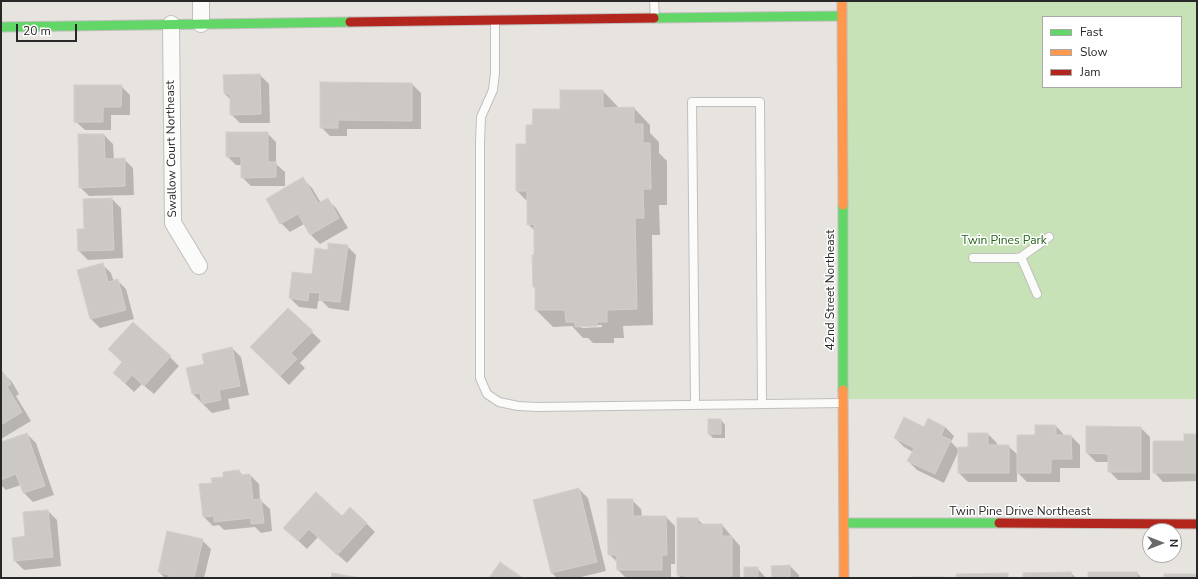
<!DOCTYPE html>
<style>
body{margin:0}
#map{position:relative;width:1198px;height:579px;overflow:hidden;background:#e7e3de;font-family:"Nunito Sans",sans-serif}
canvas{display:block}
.frame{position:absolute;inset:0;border:2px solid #282828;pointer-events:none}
.legend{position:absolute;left:1042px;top:16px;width:140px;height:72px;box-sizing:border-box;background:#fff;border:1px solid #a9a9a9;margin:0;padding:5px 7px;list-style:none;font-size:12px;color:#282828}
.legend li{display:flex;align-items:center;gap:8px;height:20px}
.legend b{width:20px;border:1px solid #a9a9a9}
.north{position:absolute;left:1142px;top:523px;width:40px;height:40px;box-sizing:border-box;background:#fff;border:1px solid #a9a9a9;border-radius:50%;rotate:90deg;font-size:11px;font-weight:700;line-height:16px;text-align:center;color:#282828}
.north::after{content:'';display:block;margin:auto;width:14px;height:18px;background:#6b6968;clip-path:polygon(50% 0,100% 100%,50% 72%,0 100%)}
.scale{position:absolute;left:16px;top:24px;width:61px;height:18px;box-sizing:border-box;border:2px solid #282828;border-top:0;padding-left:5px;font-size:12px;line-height:14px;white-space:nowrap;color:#282828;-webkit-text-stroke:3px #fff;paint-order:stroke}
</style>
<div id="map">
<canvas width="1198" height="579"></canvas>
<div class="frame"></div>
<ul class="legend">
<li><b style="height:5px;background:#63d668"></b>Fast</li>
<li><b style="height:5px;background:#ff974d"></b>Slow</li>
<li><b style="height:5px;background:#b3261e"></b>Jam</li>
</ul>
<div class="north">N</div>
<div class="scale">20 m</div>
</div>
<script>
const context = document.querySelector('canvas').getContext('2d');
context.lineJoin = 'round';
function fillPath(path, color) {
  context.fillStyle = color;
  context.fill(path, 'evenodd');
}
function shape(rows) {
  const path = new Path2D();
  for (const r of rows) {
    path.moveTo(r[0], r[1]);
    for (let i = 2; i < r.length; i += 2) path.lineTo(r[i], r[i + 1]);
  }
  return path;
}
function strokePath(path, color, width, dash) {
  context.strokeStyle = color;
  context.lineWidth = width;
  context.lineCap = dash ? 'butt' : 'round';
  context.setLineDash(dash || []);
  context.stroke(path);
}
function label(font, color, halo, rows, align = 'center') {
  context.font = font + ' "Nunito Sans",sans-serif';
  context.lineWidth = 3;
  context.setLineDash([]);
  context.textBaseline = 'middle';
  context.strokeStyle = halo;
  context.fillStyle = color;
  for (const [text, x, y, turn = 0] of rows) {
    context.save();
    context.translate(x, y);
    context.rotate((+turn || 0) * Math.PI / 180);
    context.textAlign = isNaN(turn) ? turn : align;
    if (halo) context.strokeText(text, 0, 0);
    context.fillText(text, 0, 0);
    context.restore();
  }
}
fillPath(shape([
 [842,1,1197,1,1197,399,843,399],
 [1043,17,1181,17,1181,87,1043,87]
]), '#c7e2b6');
fillPath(shape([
 [260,75,269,84,270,123,240,123,231,114,231,100,225,94,224,76],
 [412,84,421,93,421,129,347,129,347,136,330,136,321,127],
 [121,86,130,95,130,115,111,115,111,130,85,130,75,121],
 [603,91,620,109,634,108,650,125,650,133,659,142,659,153,667,161,667,205,659,205,660,235,652,235,653,325,623,326,624,338,614,338,614,343,593,343,588,338,583,338,572,326,553,327,536,310,536,289,534,287,535,231,528,224,528,202,517,191,517,145,527,145,533,126,561,110],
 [602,325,602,327,582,328,580,326],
 [267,133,276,142,276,164,285,172,285,186,251,186,242,177,242,165,236,165,227,156],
 [79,135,104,135,113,144,114,160,124,159,133,168,134,195,89,196,80,187],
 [303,179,312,188,321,203,327,199,336,208,348,228,320,244,311,235,304,224,290,232,281,223],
 [112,199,121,208,123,258,88,260,79,251,85,230],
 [347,246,356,255,349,311,329,308,322,301,318,301,317,309,299,307,290,298,312,275,328,251],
 [102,264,111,273,114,282,117,280,126,289,134,319,100,328,91,319,78,271],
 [288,309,321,341,300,363,305,368,289,385,251,347],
 [232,348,241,357,249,395,228,399,230,409,212,413,193,394,205,365],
 [170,357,179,366,154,394,142,384,134,392,114,373],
 [3,373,12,382,19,394,16,396,31,421,1,439,1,374],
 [721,420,725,425,725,438,713,438,709,434],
 [928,420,945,427,954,436,951,442,959,450,944,483,917,470,908,461,913,452,904,447,895,438,924,428],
 [1036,426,1056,426,1065,436,1071,436,1080,445,1080,468,1060,468,1060,482,1027,482,1017,472,1017,482,968,482,959,473,969,448,988,434,997,443,997,446,1008,446,1018,455,1036,436],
 [1141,428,1150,437,1150,480,1118,480,1109,471,1109,462,1096,462,1087,453],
 [27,434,36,443,54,495,33,502,24,493,21,485,6,490,1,485,1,443],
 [1197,435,1197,481,1163,482,1154,472],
 [239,471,243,476,250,475,259,484,260,500,270,509,272,531,261,533,255,527,224,530,219,525,213,526,204,517,213,484],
 [579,489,588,498,606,571,577,578,557,578,552,573,534,501],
 [632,500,641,509,642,517,666,517,675,526,675,564,671,564,671,578,626,578,618,570,618,563,609,554],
 [48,511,57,520,61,566,24,570,15,561,26,537],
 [342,518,366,523,375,532,347,563,318,537,307,549,285,528],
 [697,519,704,525,722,525,740,546,740,578,681,578,678,575],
 [202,540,211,549,204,578,165,578,159,572],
 [790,566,799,575,799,578,773,578],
 [757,568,766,578,745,578],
 [1071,573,1076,578,1024,578],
 [1137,573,1142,578,1089,578]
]), '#0003');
const building = shape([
 [260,74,261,114,230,115,230,94,224,94,223,75,260,74],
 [320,82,412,83,412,121,338,120,338,128,320,128,320,82],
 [74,85,122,85,121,107,103,107,103,122,74,122,74,85],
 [560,90,603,90,603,108,634,107,634,124,643,124,643,143,650,143,651,189,643,189,644,218,635,218,637,309,607,310,607,322,597,322,597,326,575,327,575,322,566,322,565,310,535,310,535,287,533,287,532,255,534,255,534,224,527,225,527,191,516,191,516,144,526,144,526,125,532,125,533,109,560,109,560,90],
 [226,132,268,132,268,162,276,162,276,177,241,178,241,156,226,157,226,132],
 [78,134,104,134,105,159,125,158,125,186,79,188,78,134],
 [303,177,318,203,328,198,339,218,310,235,298,214,280,224,266,199,303,177],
 [112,198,114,250,78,251,77,229,84,229,83,199,112,198],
 [328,243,348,245,340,302,319,300,320,293,309,292,308,301,289,298,292,272,312,274,315,248,328,250,328,243],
 [103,263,108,282,118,279,126,310,90,319,77,270,103,263],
 [288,308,313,331,291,353,297,359,280,376,250,347,288,308],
 [133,322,171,356,144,386,132,375,125,383,113,373,122,362,108,349,133,322],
 [232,347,240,386,219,390,221,400,202,404,200,393,192,394,186,368,204,364,202,354,232,347],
 [3,372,11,384,7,387,22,412,1,425,1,373,3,372],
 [904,417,924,427,928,418,945,427,941,436,951,440,935,474,907,461,914,448,894,438,904,417],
 [708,419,721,419,721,434,708,434,708,419],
 [1035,425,1056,425,1056,435,1071,435,1072,459,1051,459,1051,473,1017,473,1017,435,1035,435,1035,425],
 [1086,426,1141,427,1141,472,1108,472,1108,454,1086,453,1086,426],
 [27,433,45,486,23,493,16,474,1,480,1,442,27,433],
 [968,433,988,433,988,445,1009,445,1009,473,958,473,958,447,968,447,968,433],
 [1184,434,1197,434,1197,473,1153,473,1153,441,1184,441,1184,434],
 [239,470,240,475,250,474,253,500,261,499,264,523,251,524,251,518,214,522,214,516,203,517,199,484,212,483,211,478,223,477,223,472,239,470],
 [579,488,597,562,551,573,533,500,579,488],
 [316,492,342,516,350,507,367,523,337,555,309,529,298,541,283,528,316,492],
 [607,499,633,499,633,516,666,516,667,555,662,555,662,570,617,570,616,555,608,555,607,499],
 [48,510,53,557,14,561,12,538,25,536,23,512,48,510],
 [677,518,698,518,698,524,722,524,722,536,732,536,732,578,684,578,684,575,677,575,677,518],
 [167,531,203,539,194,578,169,578,169,575,158,572,167,531],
 [500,562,523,578,489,578,500,562],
 [790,565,790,578,772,578,771,566,790,565],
 [744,567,758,567,758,578,744,578,744,567],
 [1071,572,1072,578,1023,578,1023,573,1071,572],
 [1088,572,1137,572,1137,578,1088,578,1088,572],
 [332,573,360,578,331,578,332,573],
 [1008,573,1008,578,956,578,956,574,1008,573],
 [1164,574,1197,574,1197,578,1164,578,1164,574],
 [913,577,945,577,945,578,913,578,913,577]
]);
fillPath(building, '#ccc9c5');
strokePath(building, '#d2cfca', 1);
const lane = shape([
 [654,1,655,17],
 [495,22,495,73,493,90,481,117,480,142,480,378,487,394,499,402,518,406,538,407,842,403],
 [1021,257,1037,294],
 [973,258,1017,258,1021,257,1049,237],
 [695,404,692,102,760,102,762,404]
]);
const street = shape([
 [201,1,201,24],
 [171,24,173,223,199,266]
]);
const fast = shape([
 [654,18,842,16],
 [1,27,350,22],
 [843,205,843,390],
 [844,523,999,523]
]);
const slow = shape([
 [842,1,843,205],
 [843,390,844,578]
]);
const jam = shape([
 [350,22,654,18],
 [999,523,1197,524]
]);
strokePath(lane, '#c0bfbf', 10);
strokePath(street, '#c0bfbf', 18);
strokePath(fast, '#c0bfbf', 11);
strokePath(slow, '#c0bfbf', 11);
strokePath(jam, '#c0bfbf', 11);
strokePath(lane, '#fbfbfa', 8);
strokePath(street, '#fbfbfa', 16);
strokePath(fast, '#63d668', 9);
strokePath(slow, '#ff974d', 9);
strokePath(jam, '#b3261e', 9);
label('12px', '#282828', '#fff', [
 ["Swallow Court Northeast",172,149,-91],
 ["42nd Street Northeast",831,290,-90],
 ["Twin Pine Drive Northeast",1020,512]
]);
label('12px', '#26641a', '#fff', [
 ["Twin Pines Park",1004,241]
]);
</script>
